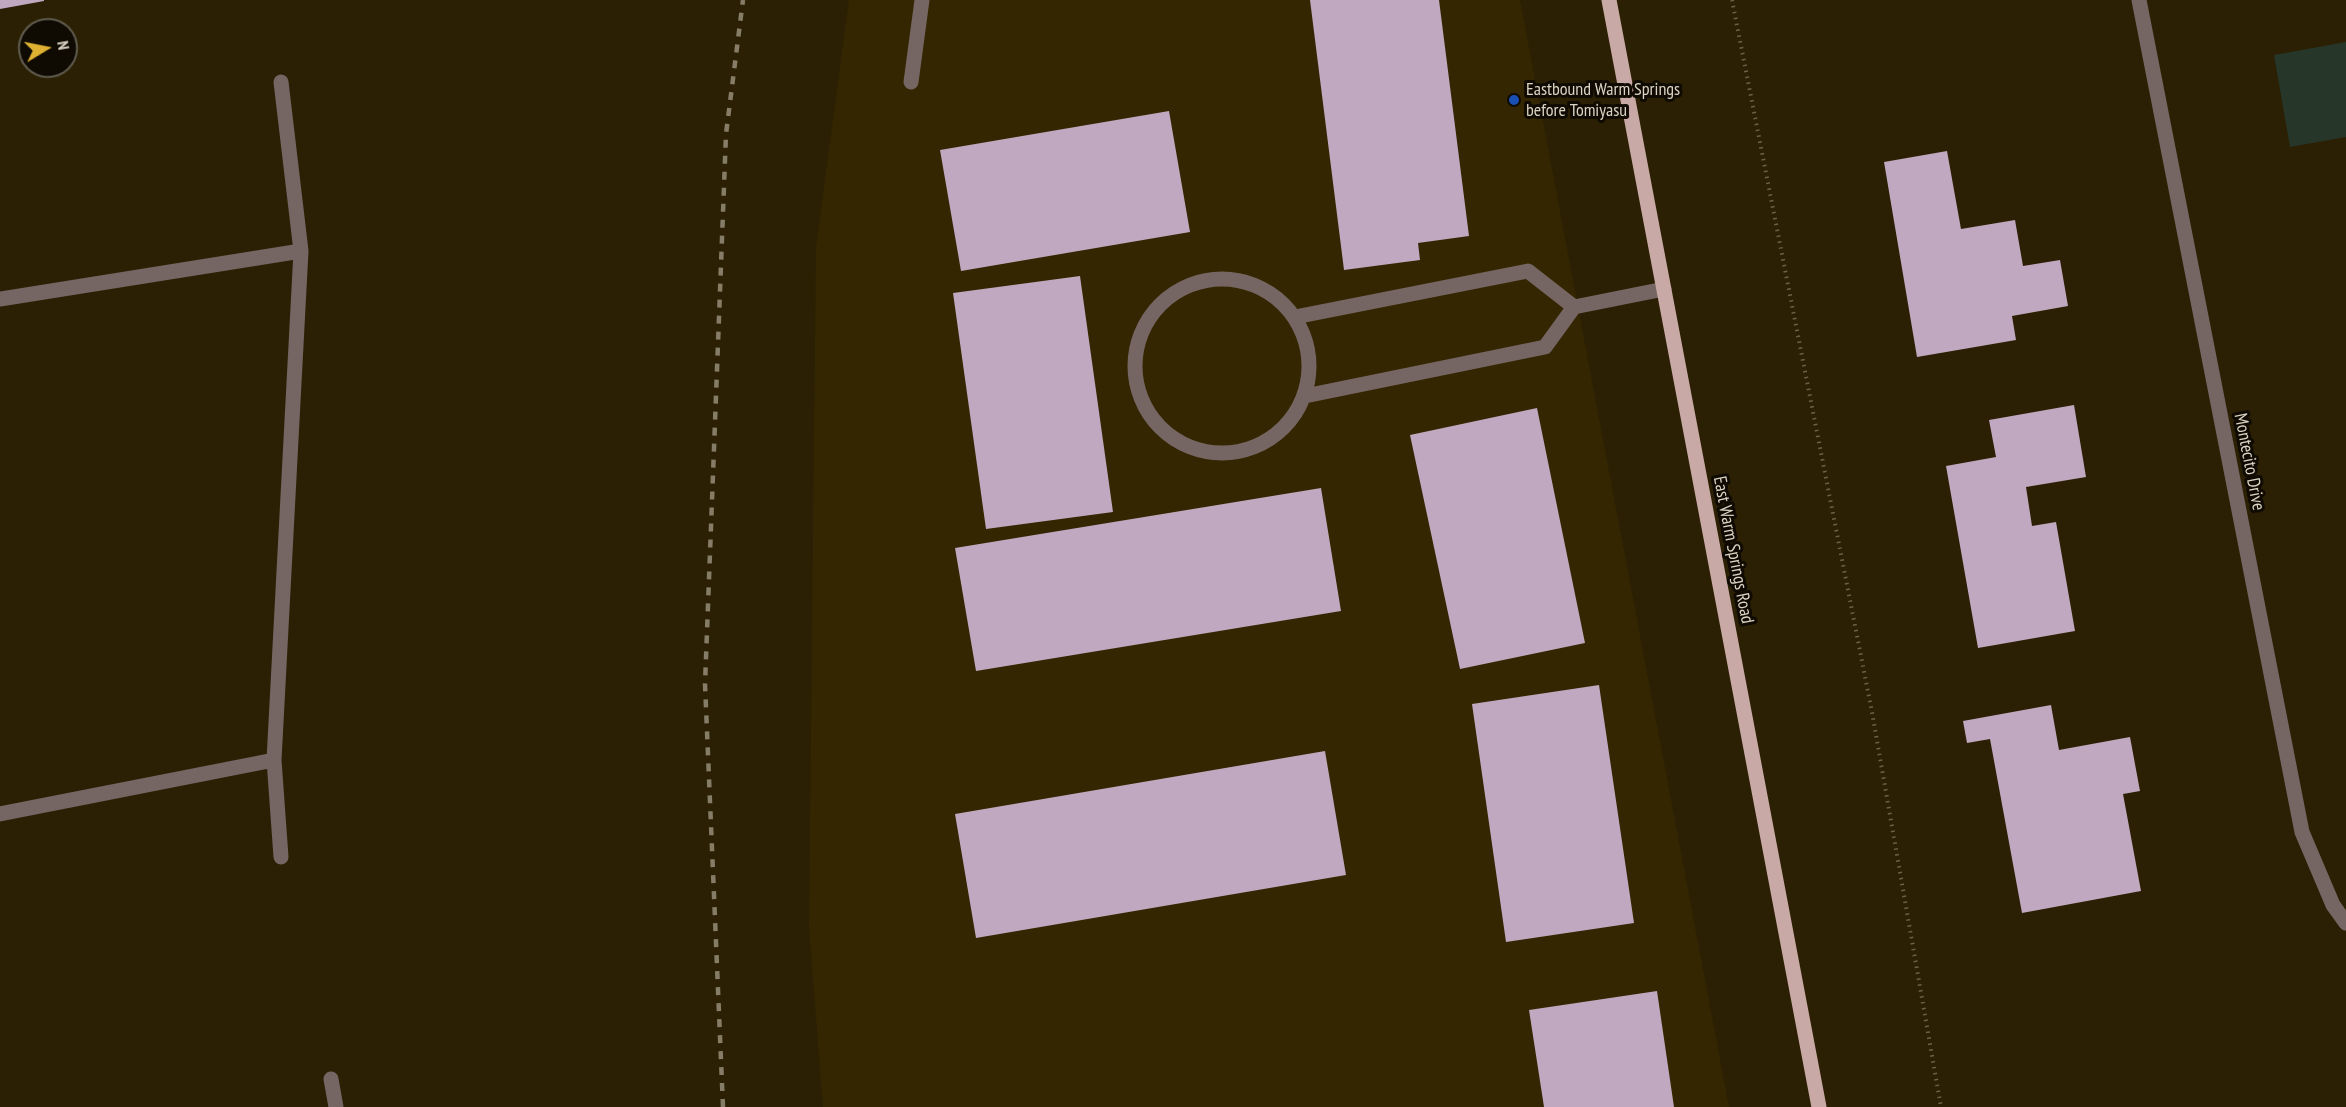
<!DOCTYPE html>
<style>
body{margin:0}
#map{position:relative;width:2346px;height:1107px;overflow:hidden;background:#2b2004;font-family:"PT Sans Narrow",sans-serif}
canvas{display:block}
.north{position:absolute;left:18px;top:18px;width:60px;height:60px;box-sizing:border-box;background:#0f0a02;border:2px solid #615b50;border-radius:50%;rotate:80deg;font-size:16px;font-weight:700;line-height:24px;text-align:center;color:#dbd4c4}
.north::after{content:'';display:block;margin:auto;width:21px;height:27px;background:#deb133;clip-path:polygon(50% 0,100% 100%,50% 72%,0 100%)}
</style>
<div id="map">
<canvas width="2346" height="1107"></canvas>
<div class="north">N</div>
</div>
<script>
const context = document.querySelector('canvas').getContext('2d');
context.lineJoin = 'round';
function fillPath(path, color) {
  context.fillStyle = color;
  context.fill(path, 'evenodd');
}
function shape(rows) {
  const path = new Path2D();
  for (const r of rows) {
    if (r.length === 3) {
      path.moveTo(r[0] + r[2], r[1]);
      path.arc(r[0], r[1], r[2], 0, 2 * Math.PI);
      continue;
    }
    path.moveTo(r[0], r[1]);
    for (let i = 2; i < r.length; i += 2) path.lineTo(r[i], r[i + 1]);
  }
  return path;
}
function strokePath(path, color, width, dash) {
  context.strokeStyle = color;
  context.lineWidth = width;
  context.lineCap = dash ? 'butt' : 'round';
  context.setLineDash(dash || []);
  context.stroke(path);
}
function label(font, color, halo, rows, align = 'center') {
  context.font = font + ' "PT Sans Narrow",sans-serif';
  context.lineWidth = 6;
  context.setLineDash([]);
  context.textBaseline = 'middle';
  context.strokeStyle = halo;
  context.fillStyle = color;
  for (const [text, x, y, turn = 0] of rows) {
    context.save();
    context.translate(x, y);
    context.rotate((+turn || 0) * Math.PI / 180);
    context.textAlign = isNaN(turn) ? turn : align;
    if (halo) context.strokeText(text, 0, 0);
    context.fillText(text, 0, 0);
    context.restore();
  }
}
fillPath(shape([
 [849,0,1520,0,1729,1107,823,1107,809,926,816,248]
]), '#332600');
fillPath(shape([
 [2346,42,2346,137,2290,147,2274,55]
]), '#263629');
fillPath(shape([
 [0,0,44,0,44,1,0,9],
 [1310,0,1439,0,1469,236,1418,243,1420,260,1344,270],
 [1169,111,1190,232,961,271,940,150],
 [1947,151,1961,229,2015,220,2023,266,2060,260,2068,306,2012,316,2016,340,1917,357,1884,162],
 [1080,276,1113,512,986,529,953,293],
 [2074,405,2086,477,2026,487,2032,526,2056,522,2075,631,1978,648,1946,466,1996,457,1989,420],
 [1537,408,1585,643,1460,669,1410,435],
 [1321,488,1341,611,976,671,955,548],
 [1599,685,1634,923,1506,942,1472,704],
 [2051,705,2059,750,2130,737,2140,791,2123,794,2141,891,2022,913,1990,739,1967,743,1963,721],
 [1325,751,1346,875,976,938,955,814],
 [1657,991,1674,1107,1544,1107,1529,1010]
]), '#c0a8c0');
strokePath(shape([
 [1732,0,1872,712,1941,1107]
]), '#6b614a', 4, [1.5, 4.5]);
strokePath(shape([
 [2139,0,2302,832,2333,905,2346,923],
 [911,82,922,0],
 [1222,366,87],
 [0,299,301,251],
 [1295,317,1528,271,1574,307],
 [1305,396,1545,347,1574,307,1664,289],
 [274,760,281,857],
 [0,814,274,760,301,251,281,82],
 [331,1079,336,1107]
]), '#756563', 15);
strokePath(shape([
 [1609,0,1819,1107]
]), '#c9a9a5', 15);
strokePath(shape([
 [723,1107,705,684,726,134,743,0]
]), '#867d67', 4.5, [8, 8]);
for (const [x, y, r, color] of [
 [1514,100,6,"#1a4fb4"]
]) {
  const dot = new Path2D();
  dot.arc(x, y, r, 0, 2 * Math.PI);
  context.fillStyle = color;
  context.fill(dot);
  strokePath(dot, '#0f0a02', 2);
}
label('18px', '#dbd4c4', '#0f0a02', [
 ["Eastbound Warm Springs",1526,90],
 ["before Tomiyasu",1526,111]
], 'left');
label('18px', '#dbd4c4', '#0f0a02', [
 ["Montecito Drive",2249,462,79],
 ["East Warm Springs Road",1733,550,79]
]);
</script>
